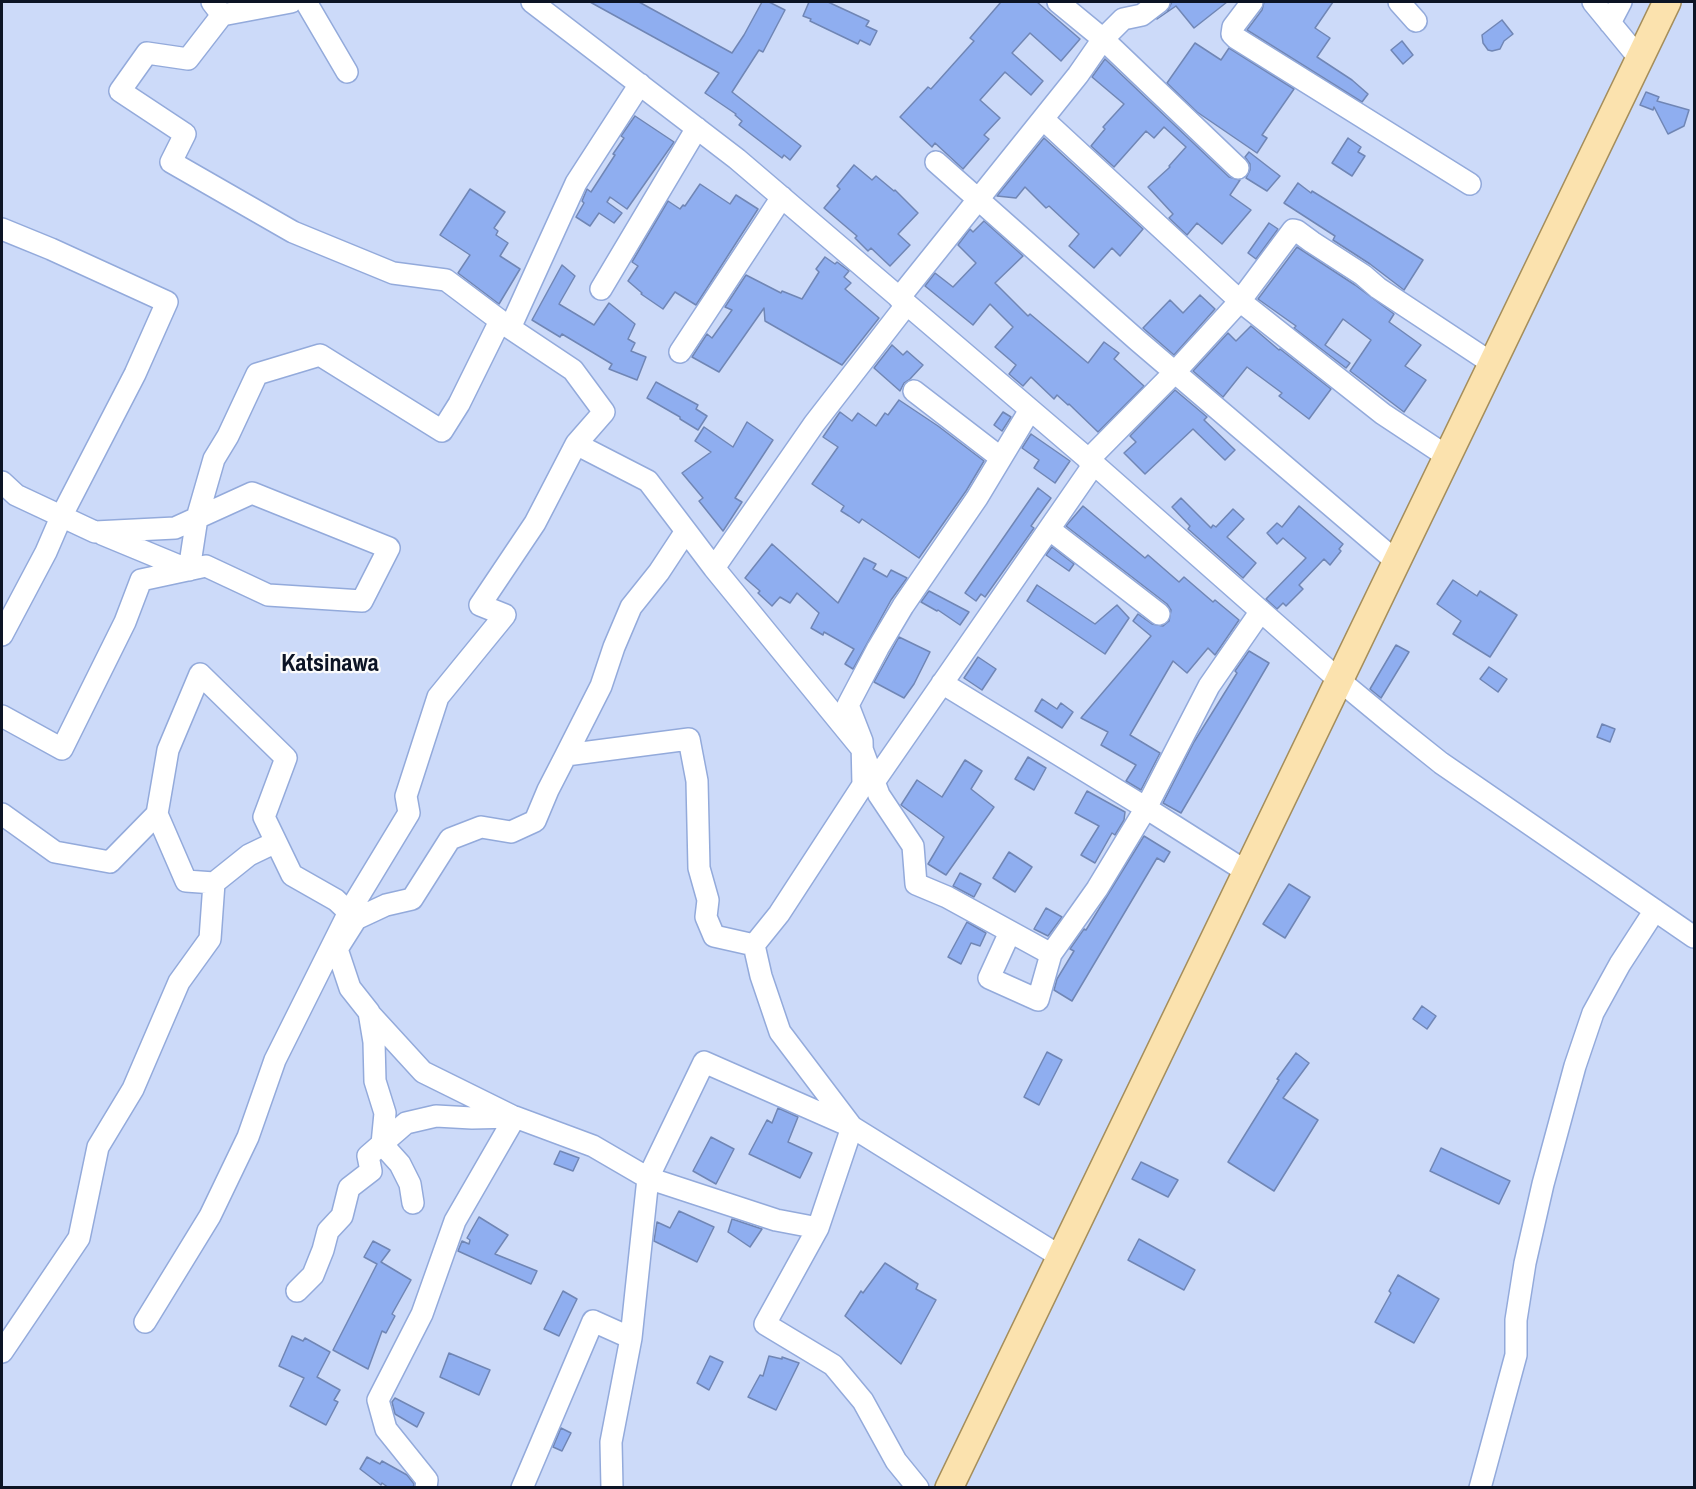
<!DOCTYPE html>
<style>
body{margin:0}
#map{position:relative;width:1696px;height:1489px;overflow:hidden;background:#ccdaf9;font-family:"Archivo Narrow",sans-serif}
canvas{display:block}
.frame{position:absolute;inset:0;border:3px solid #0c1425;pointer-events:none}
</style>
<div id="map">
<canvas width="1696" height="1489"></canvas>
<div class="frame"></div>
</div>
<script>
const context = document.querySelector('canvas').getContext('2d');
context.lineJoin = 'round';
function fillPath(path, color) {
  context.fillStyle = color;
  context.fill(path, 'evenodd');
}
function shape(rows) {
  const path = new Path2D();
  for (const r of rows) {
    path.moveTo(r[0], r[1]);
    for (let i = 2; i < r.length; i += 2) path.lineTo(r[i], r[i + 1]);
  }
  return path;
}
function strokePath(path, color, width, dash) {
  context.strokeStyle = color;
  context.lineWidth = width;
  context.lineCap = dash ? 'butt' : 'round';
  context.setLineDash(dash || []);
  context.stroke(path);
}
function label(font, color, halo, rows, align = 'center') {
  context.font = font + ' "Archivo Narrow",sans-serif';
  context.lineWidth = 4.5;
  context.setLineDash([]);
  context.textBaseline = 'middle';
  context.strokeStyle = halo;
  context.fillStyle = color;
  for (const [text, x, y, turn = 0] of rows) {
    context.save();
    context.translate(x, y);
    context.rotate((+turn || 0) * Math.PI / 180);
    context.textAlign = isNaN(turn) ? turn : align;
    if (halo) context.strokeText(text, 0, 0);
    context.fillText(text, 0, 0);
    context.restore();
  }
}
const building = shape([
 [590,2,639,2,732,53,744,35,762,2,769,2,785,10,763,52,759,50,732,92,801,146,790,160,784,155,782,158,739,125,742,121,735,115,736,114,705,93,719,73,590,2],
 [809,2,828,2,869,21,866,26,877,31,870,45,860,40,858,44,810,21,811,19,803,16,809,2],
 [1001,2,1037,2,1080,39,1061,61,1030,33,1012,53,1043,81,1031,95,1005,72,980,100,1000,118,984,135,989,139,963,169,935,143,932,147,900,117,928,87,931,89,974,41,970,38,1001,2],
 [1172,2,1227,2,1194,28,1176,6,1157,19,1167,12,1172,2],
 [1264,2,1333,2,1315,28,1330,38,1317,57,1352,80,1368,94,1362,102,1247,30,1262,10,1264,2],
 [1502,20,1513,34,1504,41,1500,49,1492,51,1488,50,1483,43,1482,35,1502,20],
 [1402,41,1413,55,1403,64,1391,50,1402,41],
 [1195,43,1221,60,1229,48,1294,89,1262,135,1267,138,1257,153,1197,112,1167,83,1195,43],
 [1105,59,1229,177,1240,180,1230,195,1251,210,1222,244,1197,223,1187,235,1169,218,1173,214,1148,187,1170,167,1169,166,1186,147,1164,127,1154,138,1146,131,1114,167,1091,146,1105,129,1103,127,1124,104,1092,77,1105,59],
 [1646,92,1659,97,1657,101,1689,110,1684,126,1668,134,1654,107,1653,110,1640,105,1646,92],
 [635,116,674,142,627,209,610,197,607,202,622,213,614,223,599,213,590,226,576,217,584,203,582,201,587,189,591,192,615,155,613,154,624,138,621,136,635,116],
 [1044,138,1143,229,1120,256,1112,248,1094,268,1069,246,1079,234,1049,206,1046,208,1025,187,1016,198,997,196,1044,138],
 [1348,138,1361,147,1358,152,1365,156,1352,176,1332,163,1348,138],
 [1249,152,1280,176,1267,191,1246,178,1250,170,1250,164,1245,157,1249,152],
 [854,165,872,180,876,176,894,191,895,190,918,213,898,234,910,245,890,266,871,248,868,251,855,238,857,236,824,208,840,189,837,186,854,165],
 [1298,183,1311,193,1312,191,1423,260,1404,290,1370,264,1333,240,1335,236,1284,203,1298,183],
 [700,184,730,204,736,195,758,209,696,305,675,292,663,309,641,294,642,293,628,281,638,266,632,262,668,201,680,209,683,205,685,206,700,184],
 [470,189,505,212,494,228,498,231,496,235,508,243,500,256,520,269,499,304,458,273,470,255,440,235,470,189],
 [984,221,1023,256,995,283,1028,316,1030,314,1088,363,1104,342,1119,353,1114,359,1144,386,1098,432,1069,404,1068,405,1057,395,1054,399,1031,377,1023,386,1009,374,1016,365,995,347,1013,327,990,304,973,325,925,286,935,273,953,287,976,263,958,245,970,229,973,232,984,221],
 [1269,223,1278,229,1256,259,1248,253,1269,223],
 [1297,247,1355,285,1394,314,1389,322,1421,345,1405,366,1426,380,1404,412,1350,371,1371,340,1343,319,1325,345,1350,363,1346,368,1294,328,1296,326,1258,299,1297,247],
 [825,257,835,264,837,262,849,271,844,277,851,283,845,289,879,318,842,365,765,321,764,308,719,372,692,357,707,334,712,338,732,310,725,307,746,275,781,293,782,291,802,299,819,272,816,269,825,257],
 [562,265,575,276,559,304,594,325,609,303,635,324,628,339,635,343,631,351,646,357,637,380,609,369,612,364,562,334,560,337,532,320,562,265],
 [1200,295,1215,309,1174,355,1143,328,1170,300,1183,313,1200,295],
 [1251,326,1279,350,1280,349,1331,389,1309,419,1279,396,1282,393,1247,367,1223,397,1193,371,1228,333,1236,341,1251,326],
 [892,345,903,355,907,351,923,365,910,379,904,383,900,391,874,368,892,345],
 [656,382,698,405,696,409,707,416,698,430,680,419,680,417,647,398,656,382],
 [1175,390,1207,417,1204,420,1235,450,1225,460,1193,429,1145,474,1124,453,1136,442,1130,436,1175,390],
 [899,400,938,426,984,461,966,491,919,558,862,519,859,523,849,516,841,511,844,506,812,484,838,447,823,437,840,412,852,421,858,413,876,426,885,413,888,415,899,400],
 [1003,412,1011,417,1002,431,994,425,1003,412],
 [747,422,773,440,735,498,742,502,723,531,699,501,703,498,682,473,711,452,695,441,704,427,733,447,747,422],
 [1031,434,1070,461,1055,483,1034,468,1039,460,1022,448,1031,434],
 [1038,488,1051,498,1031,526,1034,528,985,597,981,594,976,601,965,593,1038,488],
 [1181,498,1211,528,1213,525,1216,527,1233,509,1244,519,1227,537,1256,563,1243,578,1188,529,1190,526,1172,507,1181,498],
 [1083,506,1145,558,1148,555,1179,582,1184,577,1213,602,1215,600,1239,620,1215,655,1208,648,1187,673,1173,661,1130,735,1160,753,1141,790,1126,781,1136,765,1101,745,1108,732,1081,718,1151,636,1133,621,1138,614,1152,624,1163,626,1169,621,1171,610,1167,604,1066,526,1083,506],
 [1299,506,1343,544,1339,549,1341,551,1330,565,1324,559,1299,585,1303,589,1286,606,1283,603,1277,609,1266,599,1306,558,1283,538,1277,544,1267,533,1277,523,1282,527,1299,506],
 [772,544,838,603,864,558,876,564,873,569,887,577,891,570,907,578,891,600,853,669,845,664,854,649,824,632,823,635,811,628,819,613,797,593,790,603,780,597,772,606,758,593,760,591,745,578,772,544],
 [1052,547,1074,564,1069,571,1046,555,1052,547],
 [1453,580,1477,596,1480,591,1517,615,1490,657,1453,634,1461,621,1437,604,1453,580],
 [1037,585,1095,624,1117,605,1129,618,1105,654,1027,601,1037,585],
 [929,591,969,612,960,625,938,610,937,611,921,602,929,591],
 [899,637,930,652,914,684,904,698,874,682,899,637],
 [1396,645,1409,652,1381,698,1370,689,1396,645],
 [1249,651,1269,663,1181,813,1163,803,1194,742,1237,673,1235,671,1249,651],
 [978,657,996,669,982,690,964,678,978,657],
 [1489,667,1507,679,1498,692,1480,679,1489,667],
 [1042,699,1057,709,1061,703,1073,712,1062,728,1035,711,1042,699],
 [1602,724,1615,729,1610,742,1597,737,1602,724],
 [1028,757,1046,768,1034,790,1015,779,1028,757],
 [965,760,982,771,971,789,994,807,946,875,928,864,944,837,901,805,917,780,942,797,965,760],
 [1087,791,1125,812,1124,820,1115,835,1112,833,1095,863,1081,855,1099,826,1075,813,1087,791],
 [1144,836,1170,852,1164,862,1157,858,1072,1001,1054,990,1057,979,1074,951,1070,949,1084,929,1086,930,1144,836],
 [1009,852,1032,867,1015,892,993,878,1009,852],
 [960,873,981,884,974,897,953,886,960,873],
 [1289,884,1310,897,1285,938,1263,924,1289,884],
 [1046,908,1062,917,1048,936,1034,929,1046,908],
 [967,922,986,933,980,946,971,943,961,964,948,957,967,922],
 [1422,1006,1436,1016,1427,1029,1413,1019,1422,1006],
 [1047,1052,1062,1060,1039,1105,1024,1097,1047,1052],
 [1296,1053,1309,1063,1283,1098,1318,1120,1274,1191,1228,1162,1279,1080,1277,1079,1296,1053],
 [778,1108,798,1117,788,1142,812,1153,800,1178,749,1154,767,1120,772,1123,778,1108],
 [711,1137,734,1149,716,1184,693,1171,711,1137],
 [1441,1148,1510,1181,1499,1204,1430,1171,1441,1148],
 [560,1151,579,1158,573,1171,554,1164,560,1151],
 [1141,1162,1178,1180,1168,1197,1132,1179,1141,1162],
 [679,1211,714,1227,697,1262,654,1241,657,1222,670,1228,679,1211],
 [479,1217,508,1235,495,1254,537,1271,531,1284,458,1251,462,1241,469,1244,470,1240,467,1238,479,1217],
 [732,1219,762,1229,750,1247,728,1232,732,1219],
 [1139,1239,1195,1270,1184,1290,1128,1260,1139,1239],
 [373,1241,390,1250,381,1262,411,1280,392,1314,395,1316,386,1333,382,1331,368,1369,333,1350,377,1264,364,1257,373,1241],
 [885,1263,918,1284,916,1289,936,1300,901,1364,845,1316,861,1291,863,1293,885,1263],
 [1398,1275,1439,1299,1414,1343,1375,1322,1391,1293,1389,1291,1398,1275],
 [563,1291,577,1299,559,1336,544,1329,563,1291],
 [292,1336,303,1341,305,1338,330,1352,317,1377,340,1390,334,1400,338,1402,326,1425,290,1406,304,1378,279,1366,292,1336],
 [449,1353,490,1370,479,1395,440,1377,449,1353],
 [710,1356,723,1362,709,1390,697,1383,710,1356],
 [769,1356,782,1359,782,1357,799,1363,776,1410,748,1397,760,1375,763,1376,769,1356],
 [395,1398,424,1413,417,1427,395,1414,392,1402,395,1398],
 [561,1428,571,1433,562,1451,553,1447,561,1428],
 [367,1457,380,1464,382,1461,407,1475,414,1484,413,1488,389,1488,382,1483,381,1485,360,1469,367,1457]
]);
fillPath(building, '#8faef0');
strokePath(building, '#7086b5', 1.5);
const minor = shape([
 [212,2,222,15,291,2],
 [306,2,347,72],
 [532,2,737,159,1094,464,1339,680,1391,723,1441,763,1694,937],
 [1058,2,1103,39,1238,168],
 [1252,2,1233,27,1232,34,1236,38,1470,184],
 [1399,2,1416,21],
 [1593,2,1639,58],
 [222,15,188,59,147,53,120,91,185,134,171,162,293,232,393,273,446,280,510,328,573,370,604,412,576,444],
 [1610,23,1621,2],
 [1043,119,1240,301,1383,414,1448,457],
 [936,162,1137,340,1397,562],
 [2,229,51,249,167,302,135,374,62,515,46,552,2,635],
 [601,289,697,128],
 [899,298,1078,75,1103,39,1123,19,1142,15,1159,2],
 [510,328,576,183,640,84],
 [680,352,782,197],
 [914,391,1001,458],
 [1088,460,1175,372,1240,301,1293,230,1297,231,1312,242,1363,275,1378,288,1493,364],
 [2,482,16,495,95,532,175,528,252,493,389,548,362,601,268,595,206,566,141,580,125,622,62,749,2,716],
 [1049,529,1159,614],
 [686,531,714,568,814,424,907,304],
 [102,534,189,570,197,518,214,459,228,436,257,374,320,355,442,431,459,404,500,321],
 [714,568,862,749,879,795,913,846,916,884,947,897,1051,954,1038,1000,989,978,1010,932],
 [942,683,1146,808,1209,686,1261,611],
 [874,782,1094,464],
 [2,814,55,852,110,862,157,814],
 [276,842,249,855,214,883,186,881,157,814,168,750,200,674,286,758,264,817,292,875,336,900,356,919],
 [754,945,761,976,780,1032,852,1127,704,1062,648,1178,776,1220,818,1228,765,1324,833,1365,863,1401,896,1461,918,1488],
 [754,945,779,914,863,785,862,741,848,705,878,648,903,606,977,498,1030,410],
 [1051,954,1097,889,1146,808,1247,872],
 [369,1013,423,1072,512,1116],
 [413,1203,410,1184,400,1164,382,1144,385,1113,375,1081,374,1042,369,1012,350,988,337,949,356,919,386,905,412,899,450,839,481,827,511,832,535,821,548,790,566,755],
 [818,1228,852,1127,1061,1257],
 [297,1291,313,1275,323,1250,328,1231,342,1216,349,1188,371,1171,368,1156,406,1123,436,1116,472,1118,515,1117],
 [145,1322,210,1216,248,1137,275,1060,349,912,409,813,406,796,438,697,505,615,480,605,535,523,576,444,648,481,686,531,659,572,631,607,614,647,601,686,566,755,689,739,697,781,699,868,708,900,706,917,714,936,754,945],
 [2,1352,79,1238,98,1147,133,1089,179,982,210,939,214,883],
 [426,1488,427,1480,386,1429,378,1400,422,1314,455,1221,515,1117,593,1146,648,1178,631,1338,611,1442,612,1488],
 [522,1488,593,1321,631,1338],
 [1480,1488,1516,1355,1516,1320,1525,1263,1543,1184,1575,1066,1593,1013,1620,964,1655,910]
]);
const major = shape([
 [949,1488,1667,2]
]);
strokePath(minor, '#93aadb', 24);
strokePath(major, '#a58e5b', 30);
strokePath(minor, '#fff', 21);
strokePath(major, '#fbe2ae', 27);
label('bold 24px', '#0c1425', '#fbfbfb', [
 ["Katsinawa",330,665]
]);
</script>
